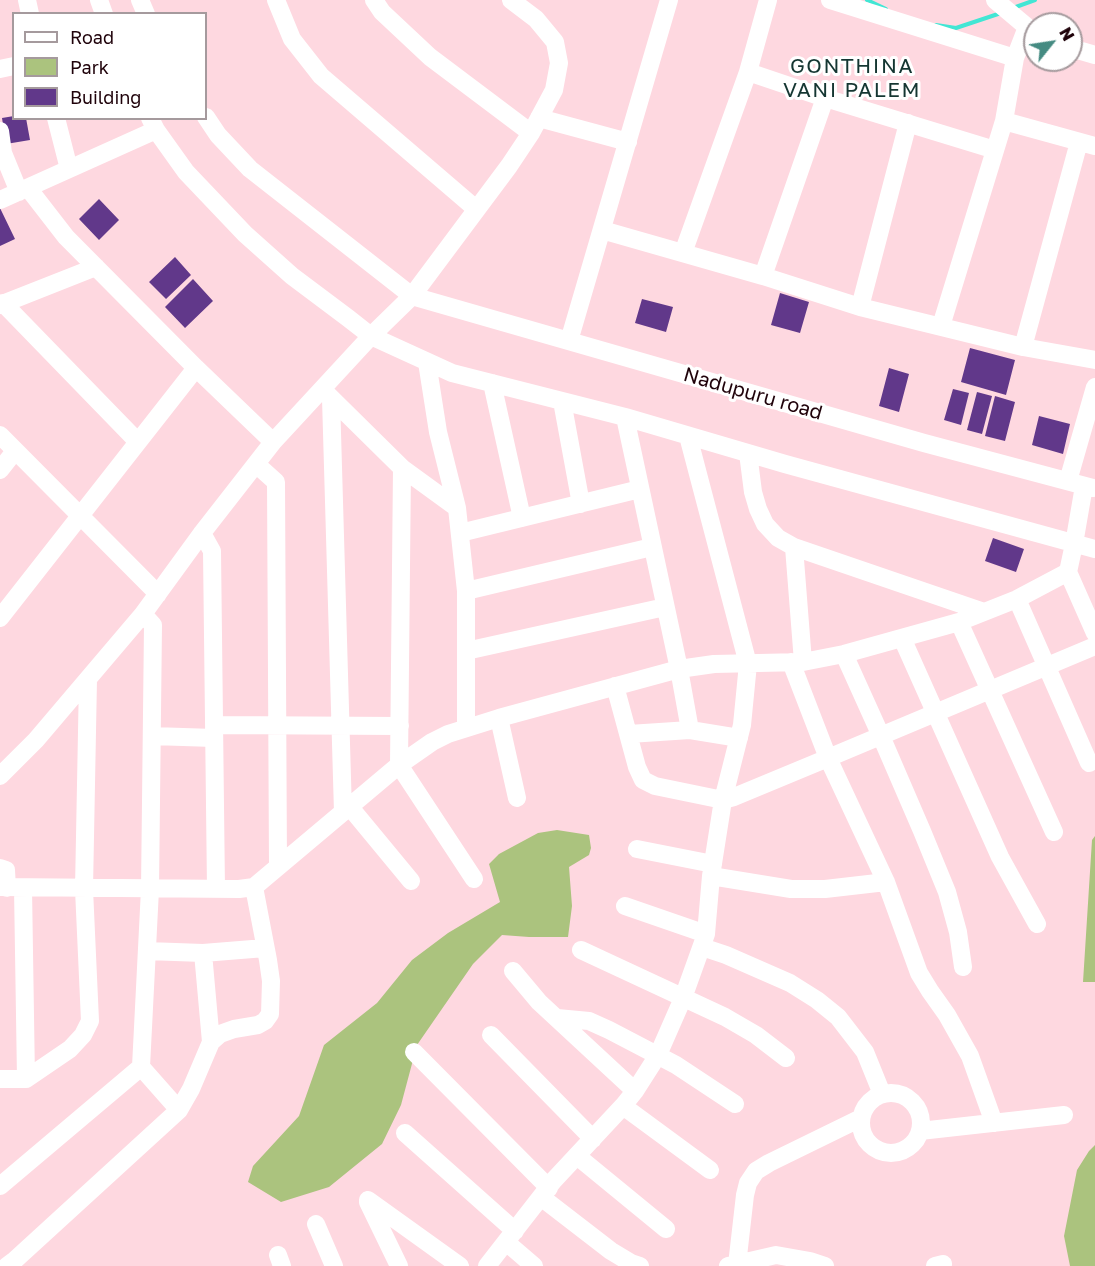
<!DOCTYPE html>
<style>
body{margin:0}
#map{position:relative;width:1095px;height:1266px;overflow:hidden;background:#fed8e0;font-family:"Golos Text",sans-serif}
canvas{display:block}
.legend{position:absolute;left:12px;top:12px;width:195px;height:108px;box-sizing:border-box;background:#fff;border:2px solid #a59a9d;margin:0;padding:8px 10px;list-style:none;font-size:18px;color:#1f020a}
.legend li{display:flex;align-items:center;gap:12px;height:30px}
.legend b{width:30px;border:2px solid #a59a9d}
.north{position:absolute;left:1023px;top:12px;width:60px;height:60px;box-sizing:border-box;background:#fff;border:2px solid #a59a9d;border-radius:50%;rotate:60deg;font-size:16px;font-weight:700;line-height:24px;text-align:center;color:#1f020a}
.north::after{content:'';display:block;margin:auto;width:21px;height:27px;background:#458b82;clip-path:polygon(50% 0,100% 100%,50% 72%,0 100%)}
</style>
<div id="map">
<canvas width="1095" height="1266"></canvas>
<ul class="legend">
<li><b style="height:8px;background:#fff"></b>Road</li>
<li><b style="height:16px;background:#abc37e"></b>Park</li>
<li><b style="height:16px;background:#61388a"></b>Building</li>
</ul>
<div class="north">N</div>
</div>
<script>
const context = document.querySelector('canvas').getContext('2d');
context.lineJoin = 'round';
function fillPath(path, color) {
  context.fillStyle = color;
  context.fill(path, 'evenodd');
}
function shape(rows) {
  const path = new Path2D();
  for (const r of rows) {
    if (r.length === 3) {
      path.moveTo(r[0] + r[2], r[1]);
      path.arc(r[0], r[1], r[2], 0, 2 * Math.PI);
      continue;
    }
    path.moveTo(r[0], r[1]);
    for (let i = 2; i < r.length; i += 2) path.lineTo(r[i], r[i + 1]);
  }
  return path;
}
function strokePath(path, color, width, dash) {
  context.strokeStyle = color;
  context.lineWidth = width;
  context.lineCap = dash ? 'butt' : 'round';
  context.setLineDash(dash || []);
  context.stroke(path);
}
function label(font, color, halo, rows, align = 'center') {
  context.font = font + ' "Golos Text",sans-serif';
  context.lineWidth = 6;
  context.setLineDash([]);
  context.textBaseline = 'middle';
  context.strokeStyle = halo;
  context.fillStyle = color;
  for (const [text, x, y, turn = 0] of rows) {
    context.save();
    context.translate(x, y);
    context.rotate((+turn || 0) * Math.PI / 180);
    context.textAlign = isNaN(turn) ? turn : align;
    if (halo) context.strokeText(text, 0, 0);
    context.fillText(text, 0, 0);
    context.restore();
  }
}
fillPath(shape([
 [557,830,589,835,591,848,589,855,569,867,572,906,568,937,529,937,502,935,473,964,417,1045,401,1105,382,1144,329,1187,281,1202,248,1182,253,1166,299,1116,324,1045,377,1003,412,960,448,933,500,902,489,864,499,854,538,833],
 [1095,836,1095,982,1083,982,1092,840],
 [1095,1145,1095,1266,1070,1266,1064,1236,1077,1170,1089,1151]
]), '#abc37e');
strokePath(shape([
 [867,0,886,9],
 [1013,8,1035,0],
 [936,25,956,28,1001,13]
]), '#42e6d4', 4);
fillPath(shape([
 [14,116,14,118,26,118,30,140,6,144,2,118],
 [99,199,119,220,99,240,79,219],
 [0,208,15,239,0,246],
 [175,257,191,275,166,299,149,282],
 [193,279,213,301,185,328,165,307],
 [780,293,809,302,800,333,771,325],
 [642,299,673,307,666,332,635,323],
 [970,348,1015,360,1006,395,961,382],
 [889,368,909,374,899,412,879,406],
 [953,389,969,393,961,425,944,420],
 [977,392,992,396,982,434,967,430],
 [995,396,1015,402,1005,441,985,436],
 [1039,416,1070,424,1063,454,1032,445],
 [993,538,1024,549,1016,572,985,561]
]), '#61388a');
strokePath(shape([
 [27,0,30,14],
 [99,0,104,14],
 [140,0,146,14],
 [276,0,292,39,321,76,476,209],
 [374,0,382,12,430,57,531,133],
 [830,0,1015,58],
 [995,0,1027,27,1035,31],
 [1071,48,1095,55],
 [0,69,14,66],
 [825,98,995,150],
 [206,117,218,135,250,169,412,296,924,443,1093,488],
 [56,118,69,169],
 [150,118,156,130,186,172,245,234,292,276,348,318,371,336,452,373,625,417,785,464,1095,549],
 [539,118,628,142],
 [1004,121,1095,146],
 [0,131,3,153,19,192],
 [28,188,66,237,196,368,273,442],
 [0,200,156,130],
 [602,230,763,276,860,307,1023,347,1095,360],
 [683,253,748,72],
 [763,276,825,98,748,72,768,0],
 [3,303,138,442],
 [0,305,96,267],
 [860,307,908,123],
 [941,326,1004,121,1015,58,1027,27],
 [569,341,669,0],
 [1023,347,1079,142],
 [427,362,438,432,457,508,466,591,466,728],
 [492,383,522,518],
 [328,395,402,468,457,508],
 [331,398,343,812],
 [562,401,581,504],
 [625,417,679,669,690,730],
 [0,435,158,594],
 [748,453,753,492,758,509,765,524,778,538,794,547,984,612],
 [256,464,276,482,278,866],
 [402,468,399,765,474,879],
 [0,470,15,451],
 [1068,481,1095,387],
 [202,533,212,551,216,889],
 [460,533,640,489],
 [794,547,803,662],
 [1068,572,1095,633],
 [466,591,652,547],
 [1017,599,1089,763],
 [0,618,196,368],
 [959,622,1054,832],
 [902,638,1000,857,1037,924],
 [466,651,665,607],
 [844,654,881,736,922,831,947,892,958,932,963,967],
 [791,662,828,758,886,882,919,973,930,991,947,1015,970,1056,994,1123],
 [615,686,637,767,643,780,655,786,723,800,734,797,828,758,1095,646],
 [499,718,517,798],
 [214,725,400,726],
 [629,734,690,730,739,738],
 [152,736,214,738],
 [0,776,36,740,143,614,202,533,273,442,371,336,412,296,509,166,531,133,554,90,559,63,555,42,536,19,511,0],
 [349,806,411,881],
 [637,849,713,864],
 [0,868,6,870,7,888],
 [711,876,791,889,825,889,886,882],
 [0,887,239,889,254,887,399,765,432,742,448,734,499,718,679,669,714,664,803,662,844,654,959,622,1017,599,1068,572,1074,544,1084,486],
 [625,906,706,934],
 [702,947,726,955,790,983,817,1000,838,1017,865,1052,882,1094],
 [581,950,725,1017,756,1035,786,1058],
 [147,951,203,953,211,1042],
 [203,953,265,948],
 [513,971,539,1002,635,1091],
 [557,1018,589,1021,609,1030,676,1065,735,1104],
 [491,1035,593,1139],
 [414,1052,549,1188],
 [141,1067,179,1110],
 [0,1079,26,1079,23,888],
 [26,1079,70,1049,83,1035,90,1021,84,889,88,679],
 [891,1123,30],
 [623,1106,710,1170],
 [920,1131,1064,1115],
 [405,1133,515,1231],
 [577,1156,666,1229],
 [0,1186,141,1067,150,889,153,625,143,614],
 [541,1197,611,1251,631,1263,640,1266],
 [368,1200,460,1266],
 [368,1202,399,1266],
 [316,1224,334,1266],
 [506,1242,534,1266],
 [278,1255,282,1266],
 [737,1265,745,1195,748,1183,756,1171,769,1163,861,1118],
 [7,1266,15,1260,179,1110,191,1089,211,1042,220,1034,234,1029,258,1025,265,1021,270,1014,271,981,268,960,254,887],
 [487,1266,554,1180,623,1106,635,1091,658,1055,683,998,706,934,711,876,723,800,742,725,748,664,688,436],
 [728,1266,776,1255,810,1261,825,1266],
 [935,1266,943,1264]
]), '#fff', 18);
label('20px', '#1f020a', '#fff', [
 ["Nadupuru road",753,394,16]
]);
context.letterSpacing = '1.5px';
label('21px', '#153632', '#fff', [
 ["GONTHINA",852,66],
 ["VANI PALEM",852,90]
]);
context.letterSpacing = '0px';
</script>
